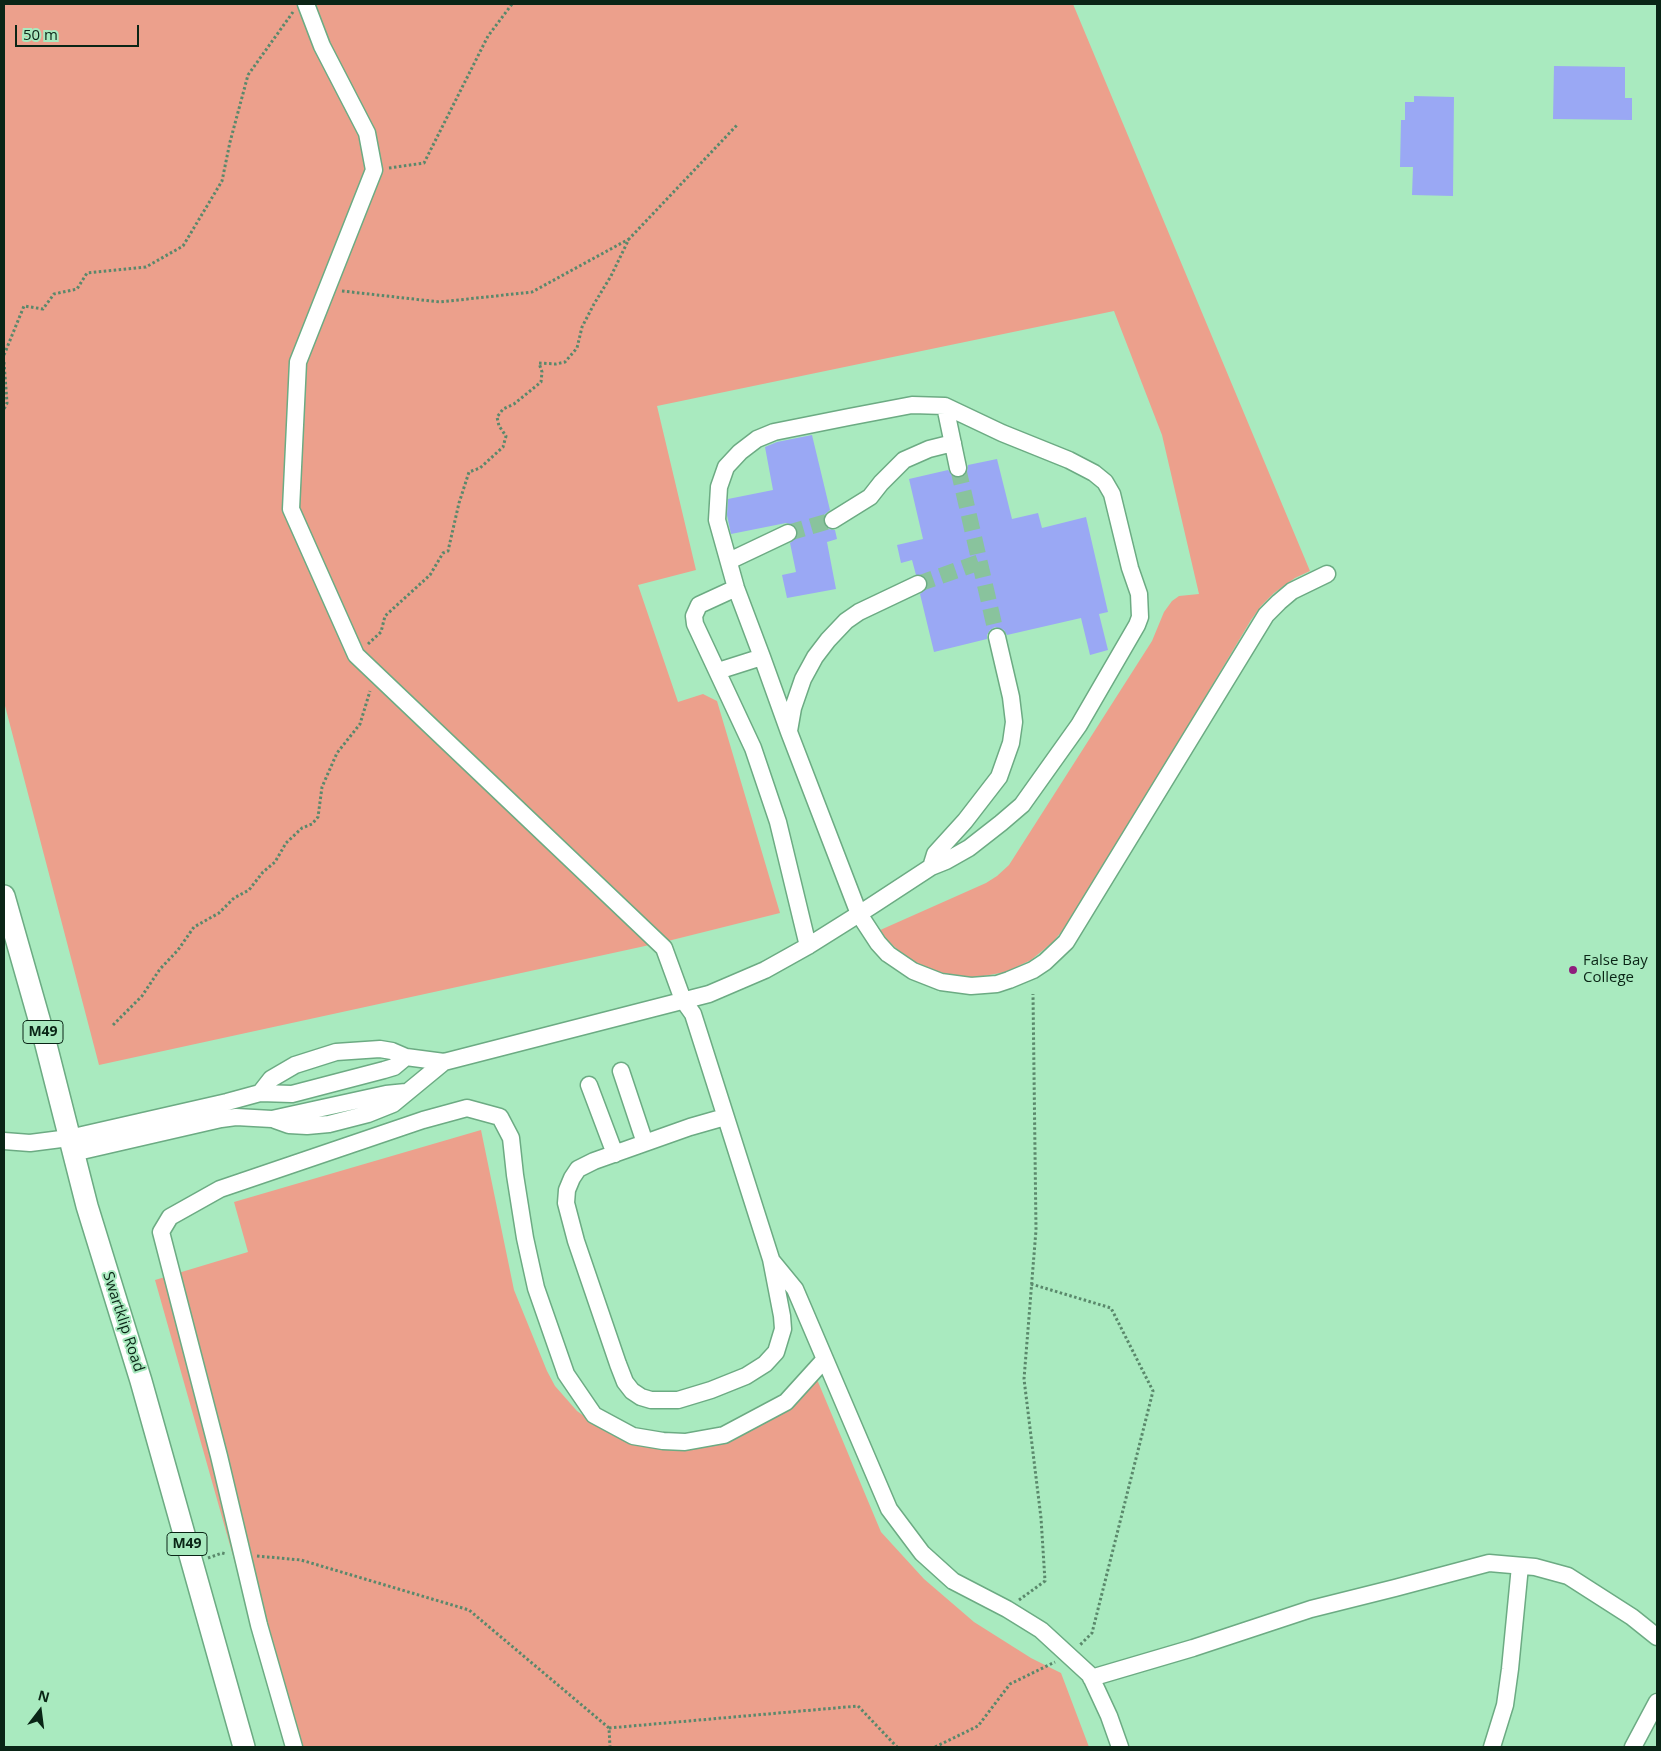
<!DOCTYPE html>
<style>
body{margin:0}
#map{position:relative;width:1661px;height:1751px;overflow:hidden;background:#a9eabf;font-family:"Open Sans",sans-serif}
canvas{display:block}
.frame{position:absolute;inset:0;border:5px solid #0a2516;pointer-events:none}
.north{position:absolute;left:15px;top:1686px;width:50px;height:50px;-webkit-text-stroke:4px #a9eabf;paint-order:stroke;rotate:15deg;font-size:14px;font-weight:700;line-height:20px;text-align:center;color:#0a2516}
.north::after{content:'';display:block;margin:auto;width:18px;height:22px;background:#0a2516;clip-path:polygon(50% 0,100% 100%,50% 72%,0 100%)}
.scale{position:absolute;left:15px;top:25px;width:124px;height:22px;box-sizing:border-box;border:2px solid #0a2516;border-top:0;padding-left:6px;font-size:15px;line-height:18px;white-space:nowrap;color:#0a2516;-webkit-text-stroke:4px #a9eabf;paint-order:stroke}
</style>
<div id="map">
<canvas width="1661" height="1751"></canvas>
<div class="frame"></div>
<div class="north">N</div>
<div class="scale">50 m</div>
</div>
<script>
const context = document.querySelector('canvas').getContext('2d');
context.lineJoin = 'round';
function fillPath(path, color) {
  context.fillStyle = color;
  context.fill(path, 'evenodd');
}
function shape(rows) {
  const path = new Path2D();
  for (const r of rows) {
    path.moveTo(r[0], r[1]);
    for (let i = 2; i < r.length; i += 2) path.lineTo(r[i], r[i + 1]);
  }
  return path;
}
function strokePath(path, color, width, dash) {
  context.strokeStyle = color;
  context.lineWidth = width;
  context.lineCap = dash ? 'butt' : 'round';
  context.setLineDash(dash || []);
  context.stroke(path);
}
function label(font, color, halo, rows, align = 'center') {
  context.font = font + ' "Open Sans",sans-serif';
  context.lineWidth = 4;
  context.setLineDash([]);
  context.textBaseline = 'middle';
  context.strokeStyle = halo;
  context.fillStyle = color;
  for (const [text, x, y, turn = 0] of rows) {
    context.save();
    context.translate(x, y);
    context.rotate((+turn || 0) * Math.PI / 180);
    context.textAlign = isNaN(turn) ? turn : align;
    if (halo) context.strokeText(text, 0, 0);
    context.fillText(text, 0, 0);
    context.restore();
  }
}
fillPath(shape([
 [4,4,1073,4,1310,571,1295,578,1274,593,1261,606,1251,620,1129,825,1062,931,1053,942,1031,960,1006,972,978,977,964,977,938,972,914,962,901,953,878,931,986,883,997,876,1009,865,1152,641,1164,612,1172,601,1179,596,1199,594,1162,435,1114,311,657,406,696,570,638,585,678,702,703,694,717,701,780,913,668,941,99,1065,4,702],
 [481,1130,514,1290,547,1371,555,1386,577,1411,605,1431,635,1444,667,1450,700,1448,732,1440,762,1425,777,1415,816,1377,881,1532,924,1579,974,1622,1031,1658,1061,1673,1089,1747,287,1747,155,1280,248,1252,234,1202]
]), '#eca08c');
fillPath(shape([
 [1554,66,1625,67,1625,98,1632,98,1632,120,1553,119],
 [1414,96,1454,97,1453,196,1412,195,1413,167,1400,167,1401,120,1405,120,1405,102,1414,102],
 [812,435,830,510,824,515,823,521,828,529,835,530,837,539,827,542,836,589,787,598,782,575,796,572,790,543,796,538,798,533,797,528,793,525,786,523,731,534,727,515,728,499,773,490,765,447,777,442],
 [997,459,1012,519,1038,513,1042,528,1086,517,1108,612,1099,614,1108,650,1090,655,1081,618,1007,635,1004,630,995,627,990,630,987,635,987,639,934,652,920,594,926,589,927,580,923,576,916,575,912,560,901,563,897,545,923,539,909,479,948,470,954,477,961,478,967,472,968,465]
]), '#9aa8f4');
strokePath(shape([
 [958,468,997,637],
 [788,533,833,520],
 [918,584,980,562]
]), '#89c39d', 16, [16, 8]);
const minor = shape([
 [306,4,322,46,367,133,374,170,298,362,291,509,356,655,664,948,683,1000,693,1014,771,1259,782,1316,783,1329,776,1352,765,1364,746,1376,711,1390,678,1400,651,1400,641,1397,632,1391,625,1382,618,1364,576,1241,566,1203,567,1190,572,1178,578,1169,594,1161,690,1127,725,1117],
 [945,406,958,468],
 [833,520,870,497,881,483,904,460,929,449,953,443],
 [729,561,788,533],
 [736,588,699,605,694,616,695,624,753,748,778,822,808,946],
 [718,671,762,657],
 [789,731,793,708,803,679,815,657,828,640,846,621,859,612,918,584],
 [931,867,935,854,965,821,999,777,1011,743,1014,722,1011,697,997,637],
 [621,1071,645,1143],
 [589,1085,615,1154],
 [260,1093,271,1079,295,1065,336,1052,380,1049,392,1051,406,1057,444,1062,709,994,765,970,808,946,859,914,876,903,931,867,946,861,969,848,1001,823,1022,805,1079,725,1137,625,1140,617,1139,594,1130,568,1112,494,1105,482,1094,473,1069,460,1002,433,945,406,912,405,849,417,774,432,757,439,740,452,726,467,719,487,717,520,736,588,762,657,789,732,859,914,878,943,888,954,913,971,941,982,971,986,997,984,1009,980,1033,970,1045,962,1066,942,1266,615,1279,602,1292,591,1327,574],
 [275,1120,289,1125,307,1126,329,1124,368,1114,393,1104,444,1062],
 [4,1141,30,1143,69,1138,227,1102,260,1093,292,1094,384,1070,394,1067,406,1057],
 [73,1153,221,1119,236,1117,272,1119,386,1094,406,1092],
 [772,1261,795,1289,889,1509,922,1553,953,1581,1007,1609,1041,1630,1090,1675,1109,1716,1120,1747],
 [1091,1678,1193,1648,1311,1609,1395,1588,1489,1563,1535,1567,1568,1576,1632,1617,1657,1637],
 [294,1747,259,1625,219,1456,161,1232,170,1217,220,1189,423,1120,467,1108,500,1117,511,1138,515,1175,525,1238,536,1288,566,1374,594,1415,633,1436,663,1441,685,1442,724,1435,786,1402,825,1359],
 [1492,1747,1505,1705,1510,1669,1520,1566],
 [1633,1747,1657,1702]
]);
const major = shape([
 [4,896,43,1033,87,1206,141,1381,244,1747]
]);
strokePath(minor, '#6cab83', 19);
strokePath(major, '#6cab83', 24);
strokePath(shape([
 [389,168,424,163,488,36,512,4],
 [342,291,440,302,532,292,629,239],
 [4,355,24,306,43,309,54,294,77,289,87,273,146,267,183,246,222,181,230,142,248,75,293,12],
 [4,362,7,403,4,409],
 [368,644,381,632,385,616,430,575,443,553,448,551,459,503,469,472,480,468,503,447,506,436,499,426,497,417,503,409,514,404,541,382,542,372,539,363,556,364,565,362,577,348,582,327,594,304,611,276,629,239,738,124],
 [113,1025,142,996,160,969,178,950,194,927,219,913,234,898,249,890,263,872,275,862,286,843,302,828,312,824,318,817,322,787,337,753,360,724,370,691],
 [1031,1284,1111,1308,1153,1391,1092,1633,1079,1646],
 [257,1556,301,1560,469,1610,609,1728,610,1747],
 [208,1558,222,1553,226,1554],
 [1019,1600,1045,1581,1041,1518,1024,1379,1036,1230,1033,994],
 [609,1728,858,1706,897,1747],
 [935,1747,978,1726,1010,1684,1055,1662]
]), '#5a886b', 3, [2.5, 2.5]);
strokePath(minor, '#fff', 16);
strokePath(major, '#fff', 21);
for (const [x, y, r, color] of [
 [1573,970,5,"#8f1d7d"]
]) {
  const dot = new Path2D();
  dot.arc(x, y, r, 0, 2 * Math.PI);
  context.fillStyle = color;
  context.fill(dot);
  strokePath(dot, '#a9eabf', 2);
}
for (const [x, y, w] of [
 [43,1032,40],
 [187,1544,40]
]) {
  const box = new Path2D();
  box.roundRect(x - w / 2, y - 11.5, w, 23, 4);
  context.fillStyle = '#a9eabf';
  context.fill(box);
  strokePath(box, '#0a2516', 1);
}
label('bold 14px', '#0a2516', null, [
 ["M49",43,1032],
 ["M49",187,1544]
]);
label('15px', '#0a2516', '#a9eabf', [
 ["False Bay",1583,961],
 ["College",1583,978]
], 'left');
label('15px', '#0a2516', '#a9eabf', [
 ["Swartklip Road",123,1322,72]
]);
</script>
